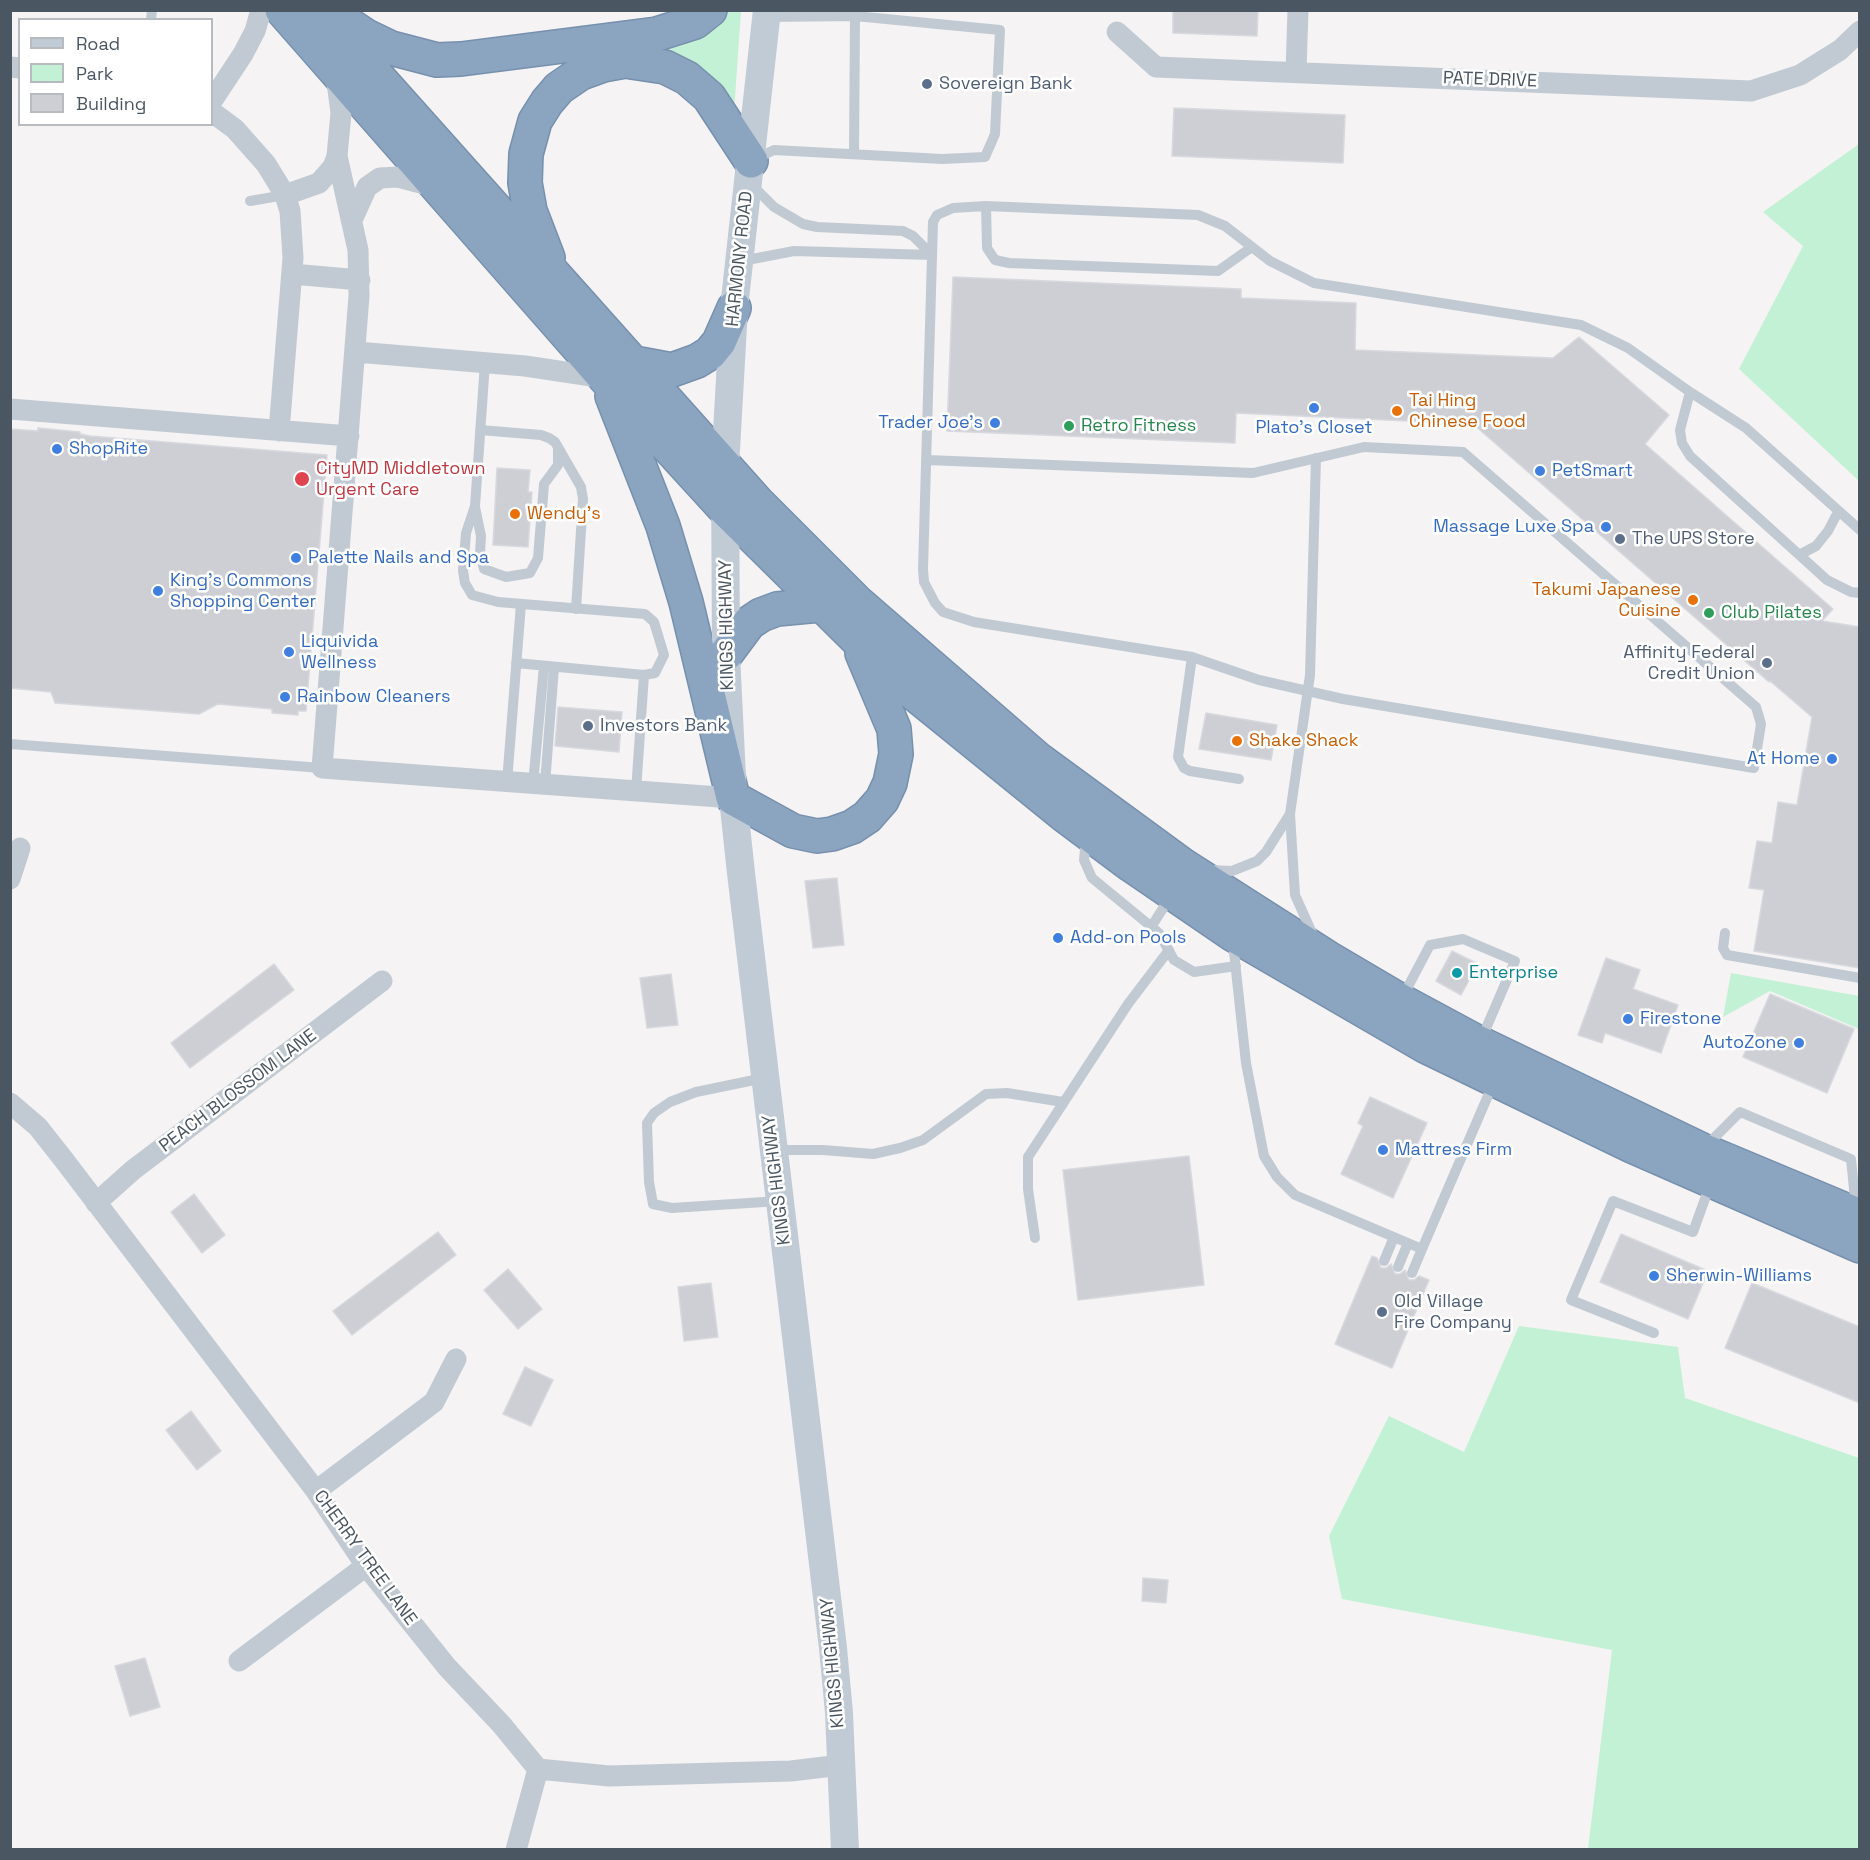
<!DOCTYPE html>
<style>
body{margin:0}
#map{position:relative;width:1870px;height:1860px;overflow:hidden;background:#f5f3f3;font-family:"Space Grotesk",sans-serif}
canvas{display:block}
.frame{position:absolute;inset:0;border:12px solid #4a5661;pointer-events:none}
.legend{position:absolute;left:18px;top:18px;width:195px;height:108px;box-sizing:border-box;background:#fff;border:2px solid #b7bbc0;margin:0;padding:8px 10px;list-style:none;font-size:18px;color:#4a5661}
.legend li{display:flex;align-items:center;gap:12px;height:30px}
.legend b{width:30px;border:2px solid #b7bbc0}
</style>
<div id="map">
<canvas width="1870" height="1860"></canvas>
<div class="frame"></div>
<ul class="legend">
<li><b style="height:8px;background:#c1cbd6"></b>Road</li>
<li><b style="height:16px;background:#c3f1d5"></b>Park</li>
<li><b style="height:16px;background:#cdcfd5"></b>Building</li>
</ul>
</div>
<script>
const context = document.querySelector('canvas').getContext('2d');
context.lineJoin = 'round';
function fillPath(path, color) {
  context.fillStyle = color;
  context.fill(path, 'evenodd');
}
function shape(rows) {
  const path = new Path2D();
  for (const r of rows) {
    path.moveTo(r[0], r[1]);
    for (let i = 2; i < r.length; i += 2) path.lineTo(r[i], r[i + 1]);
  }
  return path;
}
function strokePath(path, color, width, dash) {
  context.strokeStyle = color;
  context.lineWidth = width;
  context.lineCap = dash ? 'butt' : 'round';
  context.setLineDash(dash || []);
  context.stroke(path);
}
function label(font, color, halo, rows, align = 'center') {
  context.font = font + ' "Space Grotesk",sans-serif';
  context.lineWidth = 5;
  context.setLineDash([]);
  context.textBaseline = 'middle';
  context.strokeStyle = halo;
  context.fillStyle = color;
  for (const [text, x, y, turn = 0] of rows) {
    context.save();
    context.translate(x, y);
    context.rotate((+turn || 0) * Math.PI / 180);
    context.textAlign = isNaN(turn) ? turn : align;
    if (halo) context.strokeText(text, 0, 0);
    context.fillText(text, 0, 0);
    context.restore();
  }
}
fillPath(shape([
 [727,11,741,11,734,112,658,50],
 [1859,144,1859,481,1739,369,1803,246,1763,212],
 [1731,973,1859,996,1859,1029,1770,991,1723,1017],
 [1519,1326,1678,1347,1685,1398,1859,1458,1859,1849,1588,1849,1612,1650,1342,1599,1329,1536,1389,1416,1464,1452]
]), '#c3f1d5');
const building = shape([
 [1173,10,1258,10,1257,36,1173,33,1173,10],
 [1174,108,1345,115,1343,163,1172,156,1174,108],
 [953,277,1241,289,1241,298,1356,303,1355,350,1553,358,1579,337,1669,415,1645,444,1833,609,1822,621,1860,627,1860,968,1754,951,1764,890,1749,888,1757,841,1772,843,1778,802,1797,805,1812,717,1770,681,1769,682,1473,424,1236,413,1235,443,947,431,953,277],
 [38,428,80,432,80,434,90,436,327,455,306,711,298,711,298,715,272,713,272,709,218,704,199,714,55,703,51,692,10,688,10,429,38,431,38,428],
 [497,468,530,470,528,492,532,492,528,547,493,545,497,468],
 [558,707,622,712,619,752,555,746,558,707],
 [1206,713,1277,725,1271,760,1199,749,1206,713],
 [837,878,844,945,813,948,805,881,837,878],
 [1452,951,1478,964,1461,995,1436,981,1452,951],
 [1606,958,1640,970,1633,989,1678,1005,1661,1053,1605,1033,1602,1043,1578,1035,1606,958],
 [274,964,294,990,190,1068,171,1043,274,964],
 [671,974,678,1025,647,1028,640,978,671,974],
 [1770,994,1854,1029,1827,1093,1743,1057,1770,994],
 [1370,1097,1427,1123,1393,1198,1341,1174,1363,1126,1358,1123,1370,1097],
 [1189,1156,1204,1285,1078,1300,1063,1170,1189,1156],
 [194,1194,225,1235,202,1253,171,1212,194,1194],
 [438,1232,456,1255,352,1335,333,1311,438,1232],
 [1621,1234,1708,1271,1688,1319,1600,1282,1621,1234],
 [1372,1256,1377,1258,1381,1268,1386,1268,1391,1264,1395,1274,1400,1274,1405,1270,1409,1280,1414,1280,1419,1276,1429,1280,1392,1368,1335,1344,1372,1256],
 [508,1269,542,1309,518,1329,484,1290,508,1269],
 [711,1283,718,1337,684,1341,678,1287,711,1283],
 [1752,1283,1860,1327,1860,1403,1725,1348,1752,1283],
 [525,1367,553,1380,531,1426,503,1414,525,1367],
 [191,1411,221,1451,197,1470,166,1430,191,1411],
 [1143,1578,1168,1580,1166,1603,1142,1601,1143,1578],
 [145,1658,160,1707,130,1716,115,1666,145,1658]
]);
fillPath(building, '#cdcfd5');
strokePath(building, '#d7d9de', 1.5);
const highway = shape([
 [282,10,605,378,725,509,901,683,1064,815,1131,865,1232,934,1425,1046,1632,1146,1860,1246],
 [318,10,758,503,856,601,1038,759,1184,866,1328,958,1401,1001,1479,1043,1702,1150,1860,1216],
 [339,18,366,36,391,48,437,60,461,59,657,34,695,22,710,10],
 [548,258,530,211,525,183,526,154,535,121,547,102,559,88,581,73,603,65,625,61,665,67,687,78,709,97,751,161],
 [629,362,672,370,697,361,710,353,719,342,734,308],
 [612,396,663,526,686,602,733,798,793,831,817,836,832,834,852,827,867,817,882,800,890,783,896,754,894,729,862,653],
 [726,654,749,623,761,615,777,609,820,605]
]);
strokePath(highway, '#7690ad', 36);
strokePath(shape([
 [151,20,152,10],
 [854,153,855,16],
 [753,160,774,150,942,159,985,157,995,134,1000,30,855,16,768,17],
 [752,185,774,207,803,224,817,227,903,231,913,236,932,255],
 [250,201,285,195],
 [986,206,987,248,995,260,1009,263,1218,271,1252,247],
 [742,261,794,251,932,255],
 [485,363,475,506,466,533,463,571,465,583,472,595,498,602,645,614,654,622,664,655,655,673,644,675,516,663],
 [480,430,541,435,549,438,555,442,581,487,583,499,576,609],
 [927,460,1253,473,1364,447,1463,452,1756,707,1761,724,1754,768,1343,699,1259,680,1192,657,974,622,943,612,935,603,924,582,923,569,933,222,937,215,953,208,986,206,1198,215,1225,226,1270,261,1314,283,1581,325,1628,348,1690,392],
 [475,507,481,536,480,553,484,569,506,577,530,573,538,558,544,484,558,465,558,450],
 [1860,530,1746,428,1690,392,1680,430,1682,443,1690,456,1827,580,1851,592,1860,593],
 [1801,554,1816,546,1828,531,1838,512],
 [1192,657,1178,757,1184,768,1190,771,1239,779],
 [10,744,322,768],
 [507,782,521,604],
 [533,784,544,666],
 [545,784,554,667],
 [636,791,644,675],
 [1086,839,1084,860,1092,878,1159,933,1174,960,1194,972,1236,966],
 [1209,870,1232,871,1257,861,1266,852,1290,814],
 [1151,927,1171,896],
 [1725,933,1723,948,1727,955,1860,978],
 [1313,935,1295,895,1290,814,1310,675,1316,458],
 [1233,943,1246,1063,1264,1156,1277,1177,1295,1195,1422,1249,1493,1084],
 [1402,998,1430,945,1463,939,1515,961,1481,1040],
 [764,1078,696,1092,670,1102,654,1113,647,1123,649,1182,653,1204,672,1208,779,1201],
 [1706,1146,1740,1112,1851,1159,1856,1209],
 [774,1150,823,1150,873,1154,900,1148,923,1140,986,1094,1007,1093,1063,1102],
 [1035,1238,1028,1189,1028,1157,1128,1004,1169,950],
 [1384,1261,1394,1237],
 [1398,1267,1408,1243],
 [1412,1273,1422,1249],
 [1654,1333,1571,1300,1613,1201,1693,1232,1710,1185]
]), '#c1cad2', 10);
strokePath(shape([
 [1117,32,1156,67,1751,91,1800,75,1840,50,1860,31],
 [10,67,20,68],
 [1296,72,1298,10],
 [212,101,243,54,255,31,261,10],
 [212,112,235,129,266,164,285,195,290,211,293,258,279,431],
 [337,156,358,250,359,296,322,768,733,798],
 [285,195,319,183,333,167,337,156,341,113,336,74],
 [353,218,367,187,380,178,398,177,436,187],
 [292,274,360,280],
 [356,352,525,366,605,378],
 [10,409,349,436],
 [10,879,20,848],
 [10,1103,38,1127,64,1160,316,1491,366,1566,447,1667,501,1724,538,1769,609,1776,791,1771,841,1765],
 [96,1203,133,1170,382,981],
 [316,1491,434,1402,456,1359],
 [239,1661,366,1566],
 [516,1850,538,1769]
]), '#c1cad2', 21);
strokePath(shape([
 [767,10,734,308,725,467,726,654,733,798,741,873,833,1648,839,1713,845,1850]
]), '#c1cbd6', 28);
strokePath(highway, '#8ba5c1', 33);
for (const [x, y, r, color] of [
 [927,84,6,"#5c6f8a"],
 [1314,408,6,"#3f7fe0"],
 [1397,411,6,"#e8710a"],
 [995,423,6,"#3f7fe0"],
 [1069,426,6,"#2e9e5b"],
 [57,449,6,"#3f7fe0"],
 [1540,471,6,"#3f7fe0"],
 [302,479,8,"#e0444e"],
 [515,514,6,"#e8710a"],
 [1606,527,6,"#3f7fe0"],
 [1620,539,6,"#5c6f8a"],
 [296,558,6,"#3f7fe0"],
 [158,591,6,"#3f7fe0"],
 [1693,600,6,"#e8710a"],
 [1709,613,6,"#2e9e5b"],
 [289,652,6,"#3f7fe0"],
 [1767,663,6,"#5c6f8a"],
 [285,697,6,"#3f7fe0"],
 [588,726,6,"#5c6f8a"],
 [1237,741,6,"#e8710a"],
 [1832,759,6,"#3f7fe0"],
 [1058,938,6,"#3f7fe0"],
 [1457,973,6,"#0f9aa8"],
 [1628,1019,6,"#3f7fe0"],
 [1799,1043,6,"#3f7fe0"],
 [1383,1150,6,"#3f7fe0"],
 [1654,1276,6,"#3f7fe0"],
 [1382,1312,6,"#5c6f8a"]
]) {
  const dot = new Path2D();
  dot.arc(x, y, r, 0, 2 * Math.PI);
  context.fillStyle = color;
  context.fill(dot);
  strokePath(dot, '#fff', 2);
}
label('18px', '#4a5661', '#fff', [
 ["PATE DRIVE",1490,80,2],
 ["HARMONY ROAD",740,259,-84],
 ["KINGS HIGHWAY",727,625,-91],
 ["PEACH BLOSSOM LANE",238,1091,-37],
 ["KINGS HIGHWAY",777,1180,-97],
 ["CHERRY TREE LANE",365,1558,54],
 ["KINGS HIGHWAY",833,1663,-95]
]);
label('18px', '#4e5e75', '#fff', [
 ["Sovereign Bank",939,84],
 ["The UPS Store",1632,539],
 ["Affinity Federal",1755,653,"right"],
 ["Credit Union",1755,674,"right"],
 ["Investors Bank",600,726],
 ["Old Village",1394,1302],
 ["Fire Company",1394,1323]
], 'left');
label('18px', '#c56008', '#fff', [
 ["Tai Hing",1409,401],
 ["Chinese Food",1409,422],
 ["Wendy's",527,514],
 ["Takumi Japanese",1681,590,"right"],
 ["Cuisine",1681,611,"right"],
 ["Shake Shack",1249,741]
], 'left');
label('18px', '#366cbe', '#fff', [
 ["Trader Joe's",983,423,"right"],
 ["Plato's Closet",1314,428,"center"],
 ["ShopRite",69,449],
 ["PetSmart",1552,471],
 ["Massage Luxe Spa",1594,527,"right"],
 ["Palette Nails and Spa",308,558],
 ["King's Commons",170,581],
 ["Shopping Center",170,602],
 ["Liquivida",301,642],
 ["Wellness",301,663],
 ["Rainbow Cleaners",297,697],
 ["At Home",1820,759,"right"],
 ["Add-on Pools",1070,938],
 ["Firestone",1640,1019],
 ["AutoZone",1787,1043,"right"],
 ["Mattress Firm",1395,1150],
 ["Sherwin-Williams",1666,1276]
], 'left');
label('18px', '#27864d', '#fff', [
 ["Retro Fitness",1081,426],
 ["Club Pilates",1721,613]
], 'left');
label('18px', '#be3a42', '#fff', [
 ["CityMD Middletown",316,469],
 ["Urgent Care",316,490]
], 'left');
label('18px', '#0d838f', '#fff', [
 ["Enterprise",1469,973]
], 'left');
</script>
